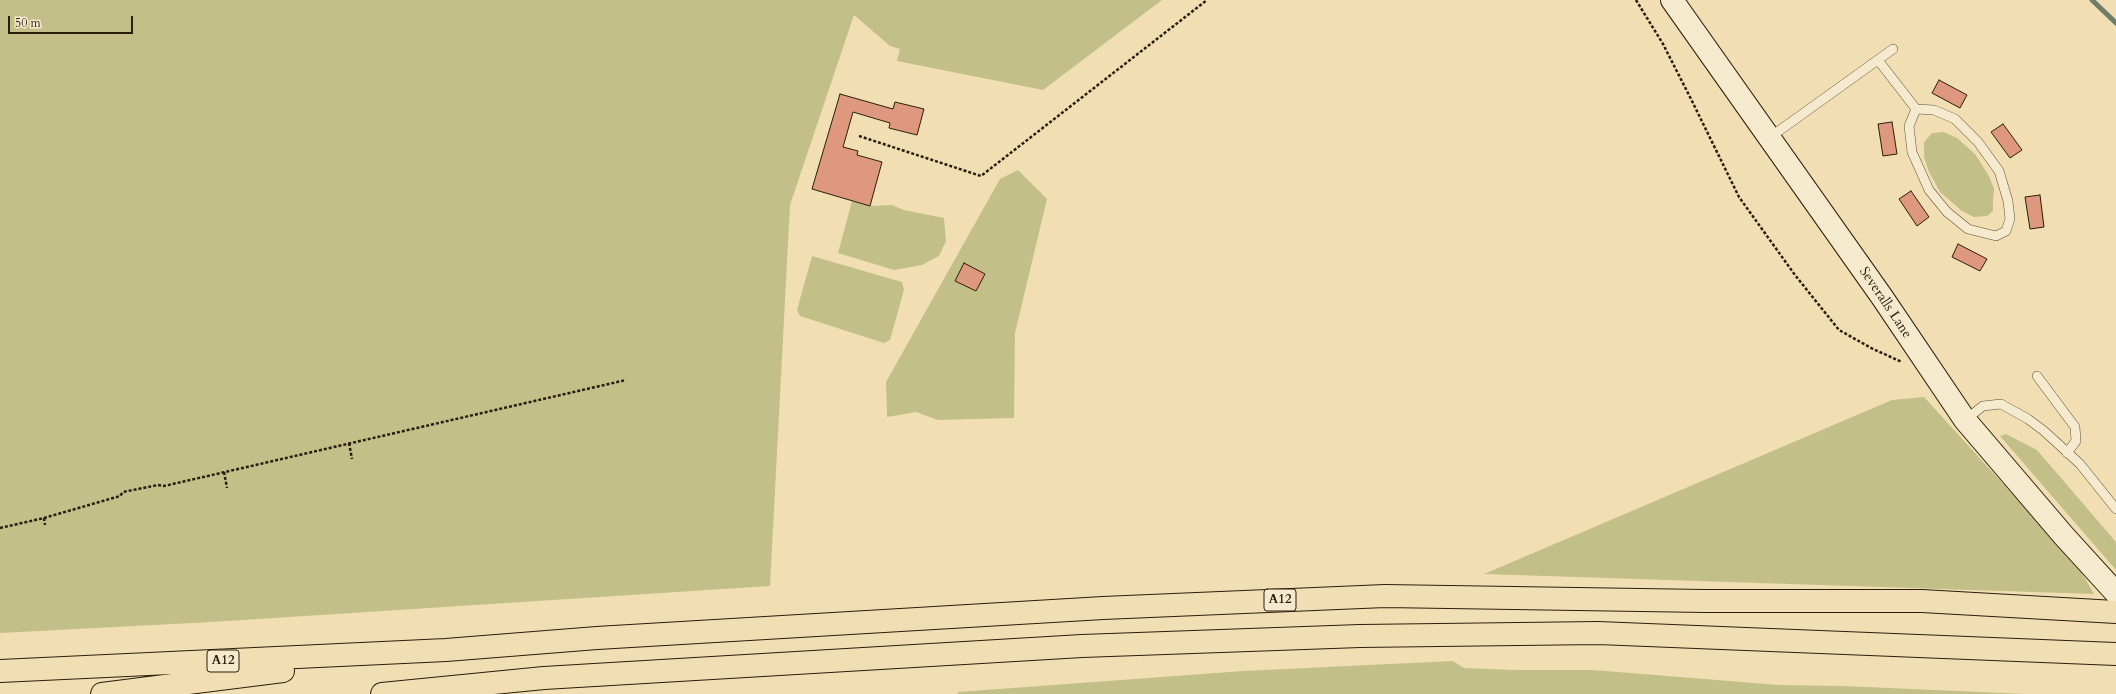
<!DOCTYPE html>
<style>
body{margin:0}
#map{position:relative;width:2116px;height:694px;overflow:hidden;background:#f1dfb3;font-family:Cardo,serif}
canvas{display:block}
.scale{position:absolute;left:8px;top:16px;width:125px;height:18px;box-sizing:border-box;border:2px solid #2a1d0b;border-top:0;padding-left:5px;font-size:12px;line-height:14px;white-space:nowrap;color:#2a1d0b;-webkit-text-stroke:3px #f6eace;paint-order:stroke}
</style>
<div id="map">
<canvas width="2116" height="694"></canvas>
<div class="scale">50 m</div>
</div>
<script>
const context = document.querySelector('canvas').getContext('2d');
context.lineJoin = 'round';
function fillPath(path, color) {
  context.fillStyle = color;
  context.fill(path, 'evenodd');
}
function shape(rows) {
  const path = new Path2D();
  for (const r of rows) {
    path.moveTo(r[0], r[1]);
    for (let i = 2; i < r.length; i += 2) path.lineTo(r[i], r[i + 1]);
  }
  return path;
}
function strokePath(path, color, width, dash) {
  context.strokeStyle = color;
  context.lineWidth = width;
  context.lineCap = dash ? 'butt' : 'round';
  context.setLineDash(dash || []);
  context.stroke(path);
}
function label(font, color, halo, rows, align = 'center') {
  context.font = font + ' Cardo,serif';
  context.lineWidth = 3;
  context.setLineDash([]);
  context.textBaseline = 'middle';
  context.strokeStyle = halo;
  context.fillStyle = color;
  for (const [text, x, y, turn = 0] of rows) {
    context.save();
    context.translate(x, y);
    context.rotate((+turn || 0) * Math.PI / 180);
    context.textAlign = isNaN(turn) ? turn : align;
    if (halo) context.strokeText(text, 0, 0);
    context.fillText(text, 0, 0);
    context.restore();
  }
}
fillPath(shape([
 [0,0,1162,0,1043,90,897,61,900,49,890,46,854,15,790,205,770,586,212,622,0,633],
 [1944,132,1957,138,1975,154,1989,176,1994,189,1993,201,1993,211,1987,216,1974,217,1962,211,1940,192,1929,172,1924,157,1924,142,1932,133],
 [1018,170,1047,199,1015,333,1014,418,938,420,916,412,887,417,886,382,1000,179],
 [852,201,870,206,892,205,904,210,944,218,946,241,939,256,922,265,894,270,838,253],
 [812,256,902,282,904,290,890,340,884,343,800,316,797,310],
 [1924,397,2078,566,2094,594,1484,574,1892,400],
 [2006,434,2037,450,2116,542,2116,570,2000,436],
 [1453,661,1464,668,1516,670,1593,670,1779,685,1844,686,2026,694,958,694,958,692,1243,671]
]), '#c2c088');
strokePath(shape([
 [2092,0,2116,23]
]), '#6e7d6a', 5);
const building = shape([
 [1939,80,1967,95,1960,108,1932,93,1939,80],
 [840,94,893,109,895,102,924,109,917,135,889,128,890,123,853,112,843,147,858,151,857,155,882,162,870,206,812,189,840,94],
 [1892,122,1897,154,1883,156,1878,124,1892,122],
 [2003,124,2022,150,2010,158,1991,132,2003,124],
 [1911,191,1929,217,1917,226,1899,199,1911,191],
 [2040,195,2044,227,2030,229,2025,197,2040,195],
 [1958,244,1987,259,1980,271,1952,257,1958,244],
 [964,263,985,274,976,291,955,281,964,263]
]);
fillPath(building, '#dd987e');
strokePath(building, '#2a1d0b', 1);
const lane = shape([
 [1878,60,1916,109,1909,126,1912,152,1929,190,1947,212,1968,229,1996,236,2006,231,2010,219,2008,201,1999,171,1978,142,1955,119,1934,110,1916,109],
 [1769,138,1893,49],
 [2037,376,2075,427,2076,441,2067,453],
 [1965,420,1983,406,2001,404,2028,419,2044,431,2080,464,2116,509]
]);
const secondary = shape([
 [1672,0,1882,297,1965,420,2064,536,2116,593]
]);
const highway = shape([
 [0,671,446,650,597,638,1103,608,1385,596,1705,601,1922,601,2116,612],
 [102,694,283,671],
 [382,694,544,678,1082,646,1360,636,1598,633,2116,654]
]);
strokePath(lane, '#5c4e35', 10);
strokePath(secondary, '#2a1d0b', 24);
strokePath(highway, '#2a1d0b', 24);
strokePath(shape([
 [1636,0,1663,44,1691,99,1739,197,1795,275,1839,330,1873,349,1902,362],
 [859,136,981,176,1207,0],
 [349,443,352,459],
 [224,472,227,488],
 [44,518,45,525],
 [0,528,44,518,120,496,123,492,158,485,164,486,626,380]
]), '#2a1d0b', 2.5, [3, 2]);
strokePath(lane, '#f6eace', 9);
strokePath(secondary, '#f6eace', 22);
strokePath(highway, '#f1dfb3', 22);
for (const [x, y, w] of [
 [1280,600,32],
 [223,661,32]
]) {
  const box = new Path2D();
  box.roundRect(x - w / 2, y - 11, w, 22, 3);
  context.fillStyle = '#f6eace';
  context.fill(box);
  strokePath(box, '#2a1d0b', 1);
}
label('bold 13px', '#2a1d0b', null, [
 ["A12",1280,600],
 ["A12",223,661]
]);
label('14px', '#2a1d0b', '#f6eace', [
 ["Severalls Lane",1885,303,56]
]);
</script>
